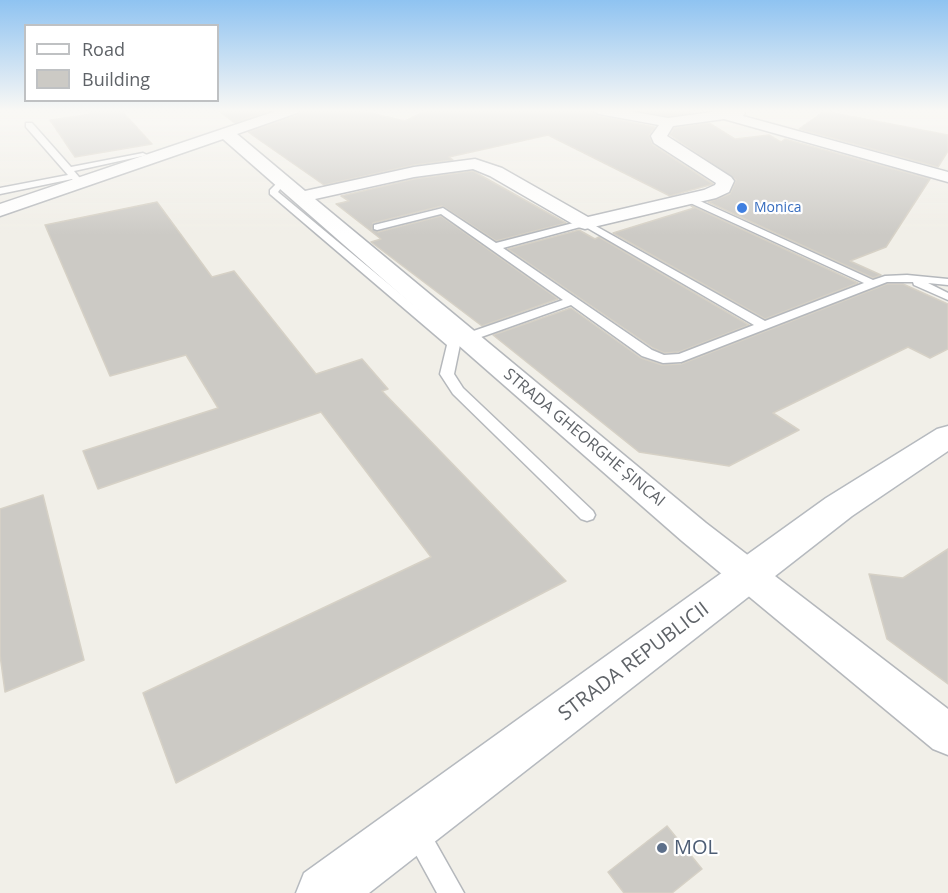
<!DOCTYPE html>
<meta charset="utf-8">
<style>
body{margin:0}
#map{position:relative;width:948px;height:893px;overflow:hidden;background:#f1efe8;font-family:"Open Sans",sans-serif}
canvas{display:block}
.legend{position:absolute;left:24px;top:24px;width:195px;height:78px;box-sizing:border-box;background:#fff;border:2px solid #bfc1c3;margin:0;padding:8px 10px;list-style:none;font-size:18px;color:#5f6368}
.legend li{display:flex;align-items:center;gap:12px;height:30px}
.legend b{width:30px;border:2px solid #bfc1c3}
</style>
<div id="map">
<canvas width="948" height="893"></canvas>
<ul class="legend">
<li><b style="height:8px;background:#fff"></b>Road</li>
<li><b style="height:16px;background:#cccac5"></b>Building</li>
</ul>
</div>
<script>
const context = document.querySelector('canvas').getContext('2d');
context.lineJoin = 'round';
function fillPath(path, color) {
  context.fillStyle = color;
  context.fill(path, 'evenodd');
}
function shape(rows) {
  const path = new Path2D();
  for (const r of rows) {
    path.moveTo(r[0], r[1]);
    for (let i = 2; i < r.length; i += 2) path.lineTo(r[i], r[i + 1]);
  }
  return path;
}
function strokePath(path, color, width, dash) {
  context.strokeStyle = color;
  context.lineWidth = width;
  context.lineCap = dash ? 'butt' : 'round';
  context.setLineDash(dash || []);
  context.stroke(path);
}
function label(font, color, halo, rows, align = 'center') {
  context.font = font + ' "Open Sans",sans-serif';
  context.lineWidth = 4.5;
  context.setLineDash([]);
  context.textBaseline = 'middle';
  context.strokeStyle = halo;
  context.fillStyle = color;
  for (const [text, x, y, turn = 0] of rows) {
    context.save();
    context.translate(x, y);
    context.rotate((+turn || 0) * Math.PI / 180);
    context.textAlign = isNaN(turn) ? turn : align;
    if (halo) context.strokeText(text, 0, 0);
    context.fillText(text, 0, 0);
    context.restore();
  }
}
const building = shape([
 [90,110,121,110,152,144,75,157,50,120,90,114,90,110],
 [217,110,272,110,235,123,217,110],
 [301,110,359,110,405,121,427,110,590,110,599,116,655,127,649,135,653,145,713,184,670,196,548,135,449,157,453,160,414,165,324,185,248,132,298,115,301,110],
 [635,110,686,110,691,113,668,116,635,110],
 [824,111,948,135,948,151,938,167,799,129,824,111],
 [709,123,735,139,769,135,781,142,785,139,930,179,886,247,850,261,881,275,873,278,708,202,730,194,736,180,670,135,674,128,709,123],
 [473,171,566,223,496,241,442,206,373,223,372,229,378,232,441,216,558,299,482,326,371,242,381,239,336,204,349,201,341,196,414,179,473,171],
 [157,202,212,277,234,271,316,374,362,359,388,389,382,391,566,581,176,783,143,693,431,557,321,412,98,489,83,451,218,408,186,355,110,376,45,225,157,202],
 [691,206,692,206,858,283,765,319,613,233,694,208,691,206],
 [579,230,595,239,599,237,749,325,679,352,664,353,653,348,508,249,579,230],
 [887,284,903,284,948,304,948,349,930,358,908,347,773,413,799,430,729,466,639,452,493,335,571,308,641,358,662,365,681,364,887,284],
 [43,495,84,660,5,692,0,655,0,509,43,495],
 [948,549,948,684,887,639,869,574,903,578,948,549],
 [667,826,702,869,672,893,624,893,608,872,667,826]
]);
fillPath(building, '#cccac5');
strokePath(building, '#d6d1c6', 1.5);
const service = shape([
 [26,123,32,123,71,167,143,153,147,155,74,171,84,183,83,185,77,185,72,179,0,194,0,188,68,175,26,127,26,123],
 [282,178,286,181,278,192,450,335,456,330,460,331,462,335,563,300,441,214,377,230,374,229,374,225,443,208,496,243,585,220,765,321,864,283,686,201,684,199,689,196,873,280,885,276,907,275,948,279,948,285,928,283,948,293,948,300,914,285,913,282,887,282,681,362,663,363,642,356,571,305,470,341,461,340,454,374,463,388,593,511,595,515,593,519,587,521,581,519,453,394,440,374,447,345,270,194,270,190,282,178],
 [584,226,754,325,679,354,664,355,652,350,503,248,584,226],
 [415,819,424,822,464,893,437,893,403,831,406,822,415,819]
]);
const minor = shape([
 [279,110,299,110,297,113,237,134,305,191,414,167,475,159,502,168,588,217,704,190,715,185,716,183,654,143,651,136,659,125,599,114,592,110,623,110,668,118,712,112,711,110,743,110,745,113,743,116,948,172,948,182,724,119,673,126,667,136,731,177,734,181,729,192,716,198,585,229,578,227,490,176,473,169,414,177,315,199,706,523,948,709,948,755,933,749,682,541,223,139,0,216,0,204,279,110]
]);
const secondary = shape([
 [948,426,948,451,852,516,369,893,296,893,304,873,826,498,937,429,948,426]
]);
strokePath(service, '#b5b8bc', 3);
strokePath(minor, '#b5b8bc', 3);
strokePath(secondary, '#b6babf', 3);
fillPath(service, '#fff');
fillPath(minor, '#fff');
fillPath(secondary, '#fff');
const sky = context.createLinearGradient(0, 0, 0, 235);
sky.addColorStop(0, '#8fc3f1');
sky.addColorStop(0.47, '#f9f8f5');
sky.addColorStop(1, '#f9f8f500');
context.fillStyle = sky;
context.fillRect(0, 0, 948, 235);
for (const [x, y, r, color] of [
 [742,208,6,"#3f7fe0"],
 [662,848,6,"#5c6f8a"]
]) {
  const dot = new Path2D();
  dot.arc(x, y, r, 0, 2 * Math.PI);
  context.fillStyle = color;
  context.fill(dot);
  strokePath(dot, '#fff', 2);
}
label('14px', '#366cbe', '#fff', [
 ["Monica",754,208]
], 'left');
label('16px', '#5f6368', '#fff', [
 ["STRADA GHEORGHE ȘINCAI",584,438,40]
]);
label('20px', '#5f6368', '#fff', [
 ["STRADA REPUBLICII",634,662,-37]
]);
label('20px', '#4e5e75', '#fff', [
 ["MOL",674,848]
], 'left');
</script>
